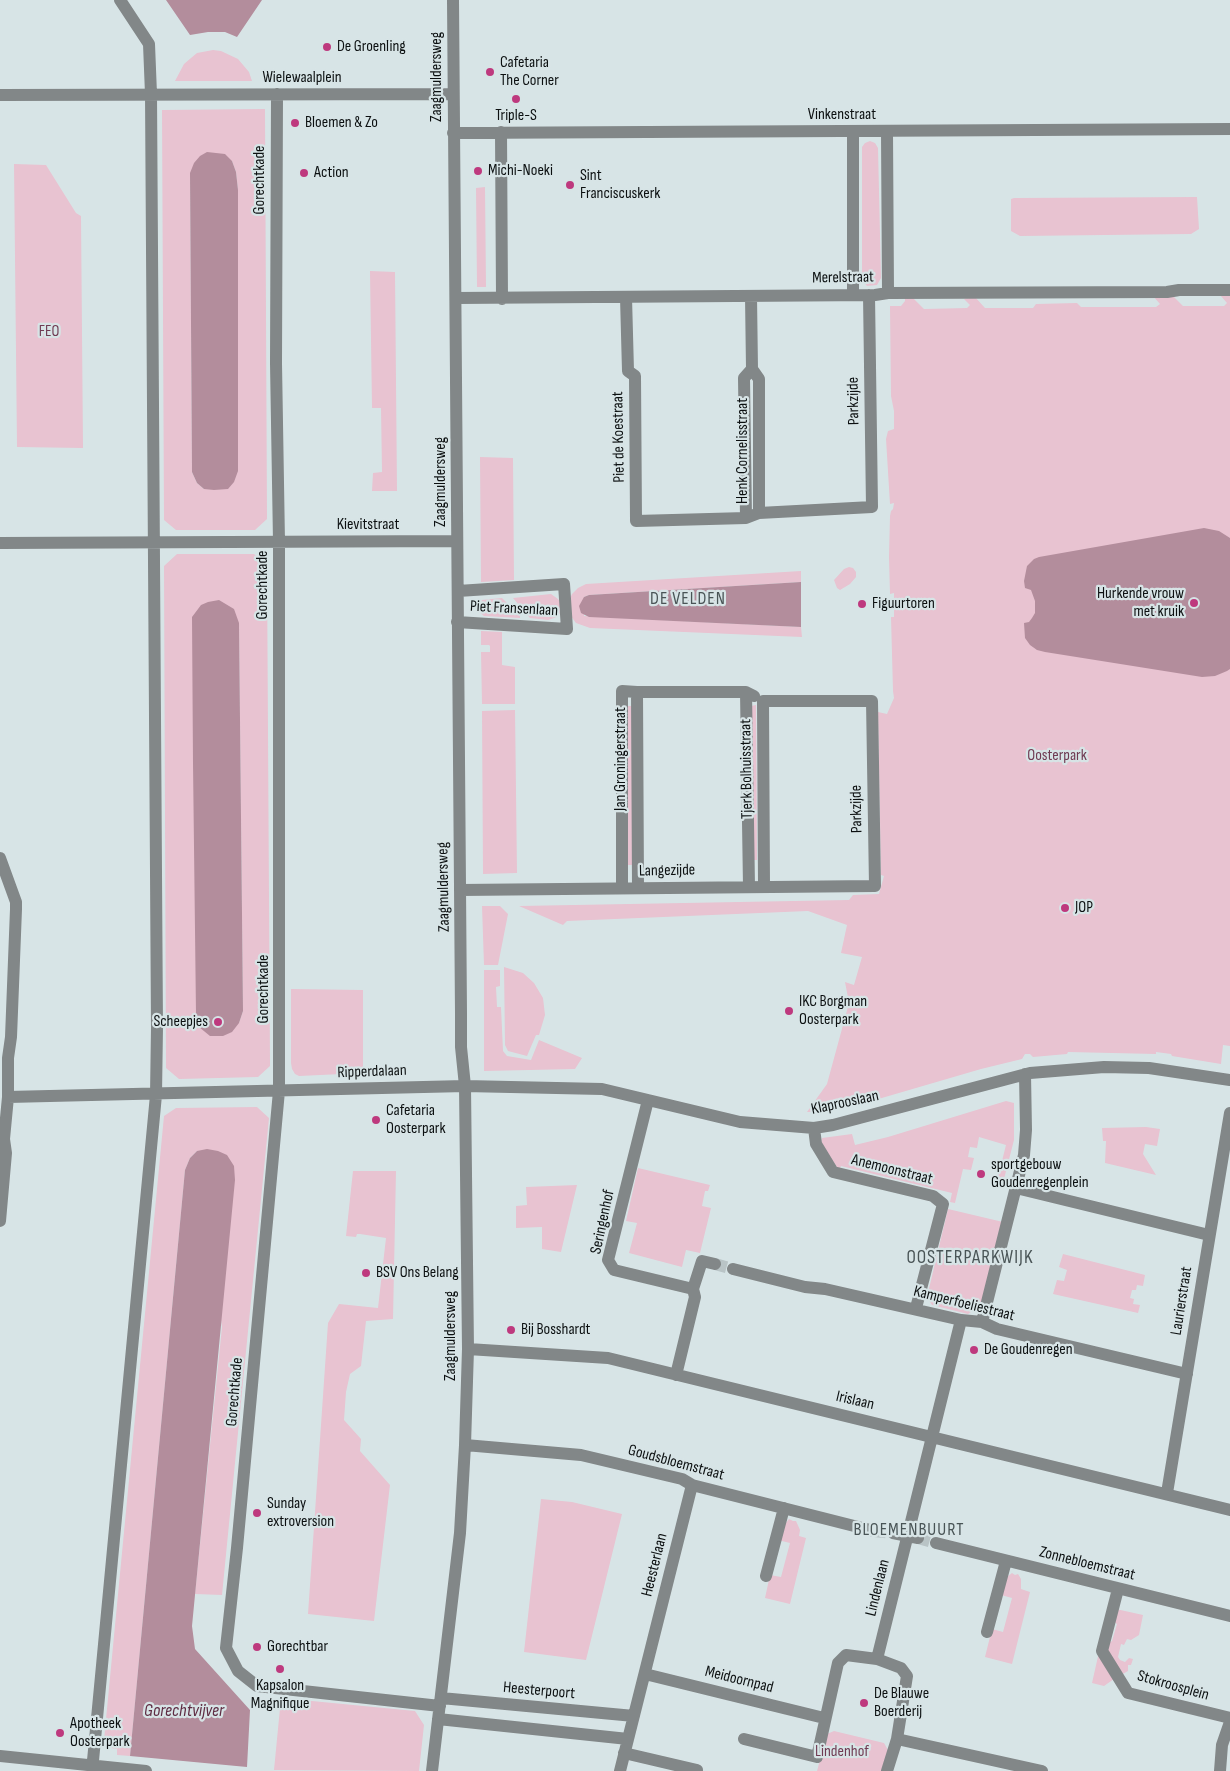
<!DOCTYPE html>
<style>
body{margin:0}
canvas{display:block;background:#d7e4e6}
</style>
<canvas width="1230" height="1771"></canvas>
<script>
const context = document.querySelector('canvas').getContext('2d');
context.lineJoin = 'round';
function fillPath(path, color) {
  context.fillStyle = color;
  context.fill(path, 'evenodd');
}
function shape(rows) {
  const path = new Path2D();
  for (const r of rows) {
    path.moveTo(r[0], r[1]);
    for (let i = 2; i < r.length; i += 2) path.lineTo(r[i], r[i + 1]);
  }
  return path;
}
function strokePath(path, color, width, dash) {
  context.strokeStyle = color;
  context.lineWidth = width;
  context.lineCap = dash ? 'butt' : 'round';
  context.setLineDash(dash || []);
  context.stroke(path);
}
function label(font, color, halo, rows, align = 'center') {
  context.font = font + ' "Sofia Sans Condensed",sans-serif';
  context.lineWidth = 4.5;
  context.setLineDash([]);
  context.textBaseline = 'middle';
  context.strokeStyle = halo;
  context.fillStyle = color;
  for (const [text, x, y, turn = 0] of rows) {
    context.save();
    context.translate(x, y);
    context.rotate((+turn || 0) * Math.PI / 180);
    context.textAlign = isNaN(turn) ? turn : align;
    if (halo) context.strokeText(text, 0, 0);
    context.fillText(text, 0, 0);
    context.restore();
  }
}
fillPath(shape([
 [213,50,221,51,238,59,249,72,252,81,175,81,184,64,191,58,197,53],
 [265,109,267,519,255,530,176,530,164,520,162,110],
 [232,161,236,172,238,190,238,471,204,489,197,483,192,472,190,173],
 [870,141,875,143,878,148,881,278,877,285,867,286,862,280,862,147,865,143],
 [14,164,46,165,76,213,81,216,83,448,17,447],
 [485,187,486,287,477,287,476,188],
 [1197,197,1199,229,1191,234,1020,236,1011,231,1011,199,1014,198],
 [370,271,395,272,397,491,372,491,373,473,382,472,381,408,372,408],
 [1230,294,1230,1046,1223,1045,1221,1064,1172,1056,1171,1054,1156,1052,1156,1054,1068,1052,1067,1054,1033,1057,1030,1054,1025,1054,1022,1059,981,1069,851,1107,847,1102,829,1107,827,1112,807,1112,827,1084,849,1003,845,982,854,985,862,957,841,953,847,925,808,911,567,921,563,925,519,906,849,900,853,895,879,894,884,876,881,875,878,712,887,714,894,698,893,691,891,617,894,617,894,593,890,594,889,557,890,516,891,511,893,509,894,503,890,504,886,439,888,431,894,429,894,411,891,396,890,306,901,306,905,301,905,297,913,298,924,309,967,308,970,305,964,299,975,297,985,308,1033,308,1036,304,1077,303,1081,307,1156,307,1160,304,1153,296,1173,296,1183,306,1224,306,1227,303,1220,295],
 [480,457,513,458,514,580,481,582],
 [177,554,254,554,267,566,270,1066,258,1077,179,1079,166,1068,164,566],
 [239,623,243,1011,239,1023],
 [849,567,853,568,856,572,856,577,850,584,840,590,837,588,834,580,844,569],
 [801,571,801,582,589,595,584,597,584,616,801,627,802,637,590,628,576,623,570,615,569,601,572,594,578,588,586,584],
 [551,594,558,599,561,603,560,613,557,617,548,620,530,618,513,598],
 [502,598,520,616,520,618,484,616,479,612,478,607,482,600],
 [481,631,502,632,502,665,515,667,515,704,482,704,481,652,490,652,490,646,489,645,481,645],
 [756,705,757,860,752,860,751,706],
 [627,706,632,706,634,865,628,865],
 [515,710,517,873,483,874,482,711],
 [482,906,500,906,508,914,498,965,484,965],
 [504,967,523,973,534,983,543,998,545,1015,539,1035,536,1035,527,1056,508,1051,505,1045],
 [484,970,500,970,500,986,496,987,497,1007,501,1007,503,1051,507,1056,531,1060,539,1040,582,1058,575,1069,484,1071],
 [291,989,363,990,363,1073,299,1076,295,1074,292,1069,291,1063],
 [1006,1101,1014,1103,1014,1140,1004,1179,998,1177,1006,1145,979,1137,977,1148,970,1147,968,1157,974,1158,971,1170,963,1169,955,1203,950,1202,952,1193,841,1166,839,1170,821,1144,822,1138,852,1134,855,1145,888,1137],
 [257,1107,269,1118,222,1595,195,1594,222,1327,197,1151,190,1158,185,1170,130,1756,117,1755,117,1749,111,1748,104,1740,164,1116,176,1108],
 [1146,1127,1160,1129,1157,1146,1145,1144,1143,1154,1156,1175,1105,1163,1106,1141,1103,1141,1102,1128],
 [638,1168,710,1185,708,1191,705,1191,702,1206,711,1208,700,1253,686,1250,682,1267,629,1253,637,1223,626,1221],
 [353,1171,396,1171,393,1319,366,1321,361,1366,350,1374,346,1392,344,1420,361,1439,360,1451,390,1485,374,1621,308,1614,328,1323,339,1304,378,1308,386,1238,360,1234,357,1234,356,1237,346,1236],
 [577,1185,561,1252,542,1249,542,1227,516,1228,516,1206,527,1205,526,1187],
 [948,1209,1003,1222,983,1304,968,1314,932,1305,927,1297],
 [1063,1254,1145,1275,1143,1286,1137,1285,1136,1290,1132,1290,1130,1298,1134,1299,1133,1304,1140,1305,1138,1313,1053,1294,1057,1280,1064,1281,1067,1270,1059,1267],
 [541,1499,572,1502,622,1514,586,1660,524,1652],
 [789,1519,793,1521,796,1521,800,1530,799,1536,806,1538,790,1604,765,1598,770,1575,781,1577,790,1543,778,1540,785,1524],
 [1012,1573,1015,1575,1018,1574,1021,1579,1021,1589,1030,1592,1012,1664,985,1657,992,1629,1003,1632,1012,1598,1001,1595,1007,1577],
 [1116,1609,1143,1615,1139,1635,1131,1640,1127,1639,1124,1645,1121,1644,1118,1657,1120,1660,1125,1662,1129,1658,1133,1659,1131,1665,1128,1665,1128,1671,1121,1675,1106,1649,1107,1644,1112,1641,1117,1624,1113,1621],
 [1099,1652,1114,1679,1104,1686,1092,1683],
 [281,1698,415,1711,424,1725,419,1771,274,1770],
 [834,1731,884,1743,888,1750,882,1771,817,1771,827,1734]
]), '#e8c3d1');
fillPath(shape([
 [166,0,262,0,237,37,225,32,208,32,190,35],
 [207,152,225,154,232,161,236,172,238,190,238,471,234,482,228,489,214,490,204,489,197,483,192,472,190,173,194,163,200,156],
 [1204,528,1219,531,1230,538,1230,669,1227,671,1215,676,1202,677,1045,652,1037,650,1030,645,1025,638,1024,623,1029,622,1032,618,1035,613,1035,601,1031,590,1025,588,1024,581,1027,566,1034,559,1039,557],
 [801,582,801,627,589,617,581,613,579,606,584,597,589,595],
 [219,600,234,609,239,623,243,1011,239,1023,232,1032,223,1036,210,1036,199,1027,196,1014,193,763,192,617,201,605,208,602],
 [207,1149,218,1151,227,1155,234,1166,235,1180,192,1626,195,1649,250,1710,247,1767,130,1756,185,1170,190,1158,197,1151]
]), '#b38d9c');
strokePath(shape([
 [715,1264,733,1269],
 [874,1531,893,1533],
 [918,1538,936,1543]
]), '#b9c4c6', 12, [12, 6]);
strokePath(shape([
 [277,94,276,363,279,542,279,1091,237,1548,226,1648,238,1671,257,1686,440,1706],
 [0,95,453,94],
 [501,132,502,299],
 [853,132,853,295],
 [887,132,888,293],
 [453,133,1230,129],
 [751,296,752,369,759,379,759,513,872,507,869,295],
 [626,297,628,371,635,376,636,521,746,518,759,513],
 [456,298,875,295,888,293,1167,292,1179,290,1230,290],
 [746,518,744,378,752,369],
 [0,543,457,541],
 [457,622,567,629,564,584,458,591],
 [637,692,746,692,754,696],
 [746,692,749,887],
 [0,858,16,902,16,909,11,1037,8,1058,8,1097,4,1139,6,1153,0,1221],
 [622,888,622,691,637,692,638,888],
 [460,890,875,886,872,701,763,701,764,886],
 [8,1097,465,1086,602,1089,740,1122,814,1128,833,1125,1030,1073,1104,1067,1149,1068,1230,1080],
 [648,1100,608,1260,614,1270,693,1289,702,1261,715,1264],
 [814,1128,816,1144,833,1172,933,1196,943,1204,916,1308],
 [1016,1188,1209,1235],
 [733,1269,805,1287,825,1289,961,1320,982,1322,997,1329,1187,1374],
 [982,1322,1024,1155,1026,1130,1025,1074],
 [468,1349,608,1358,1230,1510],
 [676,1375,695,1297,693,1289],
 [465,1445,581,1455,682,1479,692,1485,874,1531],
 [1167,1493,1230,1113],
 [893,1533,918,1538],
 [936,1543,1230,1616],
 [766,1576,784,1508],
 [1118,1589,1102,1651,1128,1693,1230,1718],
 [987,1632,1006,1561],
 [877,1659,961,1320],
 [645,1674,824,1718],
 [441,1698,634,1716],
 [438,1719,628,1739],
 [744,1739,817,1757,838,1663,846,1655,877,1659,901,1668,907,1676,897,1739,887,1771],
 [897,1739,1042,1771],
 [624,1753,697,1770],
 [0,1756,146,1771],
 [92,1771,156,1095,157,1027,151,94,149,44,120,0],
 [432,1771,460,1533,465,1445,468,1349,465,1086,461,1047,461,1014,453,0],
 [620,1771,692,1485],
 [1220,1771,1222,1745,1230,1722]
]), '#828788', 12);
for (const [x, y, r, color] of [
 [327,47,5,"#be397e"],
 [490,72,5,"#be397e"],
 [516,99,5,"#be397e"],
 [295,123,5,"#be397e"],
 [478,171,5,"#be397e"],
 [304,173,5,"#be397e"],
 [570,185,5,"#be397e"],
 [1194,603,5,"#be397e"],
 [862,604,5,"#be397e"],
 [1065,908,5,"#be397e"],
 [789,1011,5,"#be397e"],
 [218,1022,5,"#be397e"],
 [376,1120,5,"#be397e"],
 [981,1174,5,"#be397e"],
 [366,1273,5,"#be397e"],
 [511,1330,5,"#be397e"],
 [974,1350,5,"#be397e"],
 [257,1513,5,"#be397e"],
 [257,1647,5,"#be397e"],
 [280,1669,5,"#be397e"],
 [864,1703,5,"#be397e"],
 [60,1733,5,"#be397e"]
]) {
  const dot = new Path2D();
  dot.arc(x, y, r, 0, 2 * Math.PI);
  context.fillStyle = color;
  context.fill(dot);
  strokePath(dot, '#d7e4e6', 2);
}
label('16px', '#0c1011', '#d7e4e6', [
 ["De Groenling",337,47],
 ["Cafetaria",500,63],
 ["The Corner",500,81],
 ["Triple-S",516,116,"center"],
 ["Bloemen & Zo",305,123],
 ["Michi-Noeki",488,171],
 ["Action",314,173],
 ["Sint",580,176],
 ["Franciscuskerk",580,194],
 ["Hurkende vrouw",1184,594,"right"],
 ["met kruik",1184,612,"right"],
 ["Figuurtoren",872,604],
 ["JOP",1075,908],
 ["IKC Borgman",799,1002],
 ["Oosterpark",799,1020],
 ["Scheepjes",208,1022,"right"],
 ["Cafetaria",386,1111],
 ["Oosterpark",386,1129],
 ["sportgebouw",991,1165],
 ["Goudenregenplein",991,1183],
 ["BSV Ons Belang",376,1273],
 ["Bij Bosshardt",521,1330],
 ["De Goudenregen",984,1350],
 ["Sunday",267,1504],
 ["extroversion",267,1522],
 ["Gorechtbar",267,1647],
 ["Kapsalon",280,1686,"center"],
 ["Magnifique",280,1704,"center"],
 ["De Blauwe",874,1694],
 ["Boerderij",874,1712],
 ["Apotheek",70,1724],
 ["Oosterpark",70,1742]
], 'left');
label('16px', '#0c1011', '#d7e4e6', [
 ["Zaagmuldersweg",437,77,-90],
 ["Wielewaalplein",302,78],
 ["Vinkenstraat",842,115],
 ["Gorechtkade",260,180,-90],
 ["Merelstraat",843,278,-1],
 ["Parkzijde",854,401,-91],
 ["Piet de Koestraat",619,437,-91],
 ["Henk Cornelisstraat",743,451,-90],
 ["Zaagmuldersweg",441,482,-90],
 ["Kievitstraat",368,525],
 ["Gorechtkade",263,585,-90],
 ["Piet Fransenlaan",514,609,3],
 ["Jan Groningerstraat",621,759,-90],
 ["Tjerk Bolhuisstraat",747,769,-91],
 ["Parkzijde",857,809,-91],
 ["Langezijde",667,871,-1],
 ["Zaagmuldersweg",444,887,-91],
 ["Gorechtkade",264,989,-90],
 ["Ripperdalaan",372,1072,-2],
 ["Klaprooslaan",845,1103,-12],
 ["Anemoonstraat",892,1170,14],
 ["Seringenhof",603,1222,-78],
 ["Laurierstraat",1182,1301,-81],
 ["Kamperfoeliestraat",964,1304,14],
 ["Zaagmuldersweg",451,1336,-90],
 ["Gorechtkade",235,1392,-85],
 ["Irislaan",855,1401,13],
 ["Goudsbloemstraat",676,1463,15],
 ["Zonnebloemstraat",1087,1564,14],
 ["Heesterlaan",655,1565,-76],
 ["Lindenlaan",878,1588,-76],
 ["Meidoornpad",739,1680,14],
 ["Stokroosplein",1173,1686,16],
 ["Heesterpoort",539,1691,5]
]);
label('16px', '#703b53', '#d7e4e6', [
 ["FEO",49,332],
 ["Oosterpark",1057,756],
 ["Lindenhof",842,1752]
]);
context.letterSpacing = '1px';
label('18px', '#495456', '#d7e4e6', [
 ["DE VELDEN",688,599],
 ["BLOEMENBUURT",909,1530]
]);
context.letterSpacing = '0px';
label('italic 18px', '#5e2b42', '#d7e4e6', [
 ["Gorechtvijver",184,1711]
]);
context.letterSpacing = '1px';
label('19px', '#495456', '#d7e4e6', [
 ["OOSTERPARKWIJK",970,1258]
]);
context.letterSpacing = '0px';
</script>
